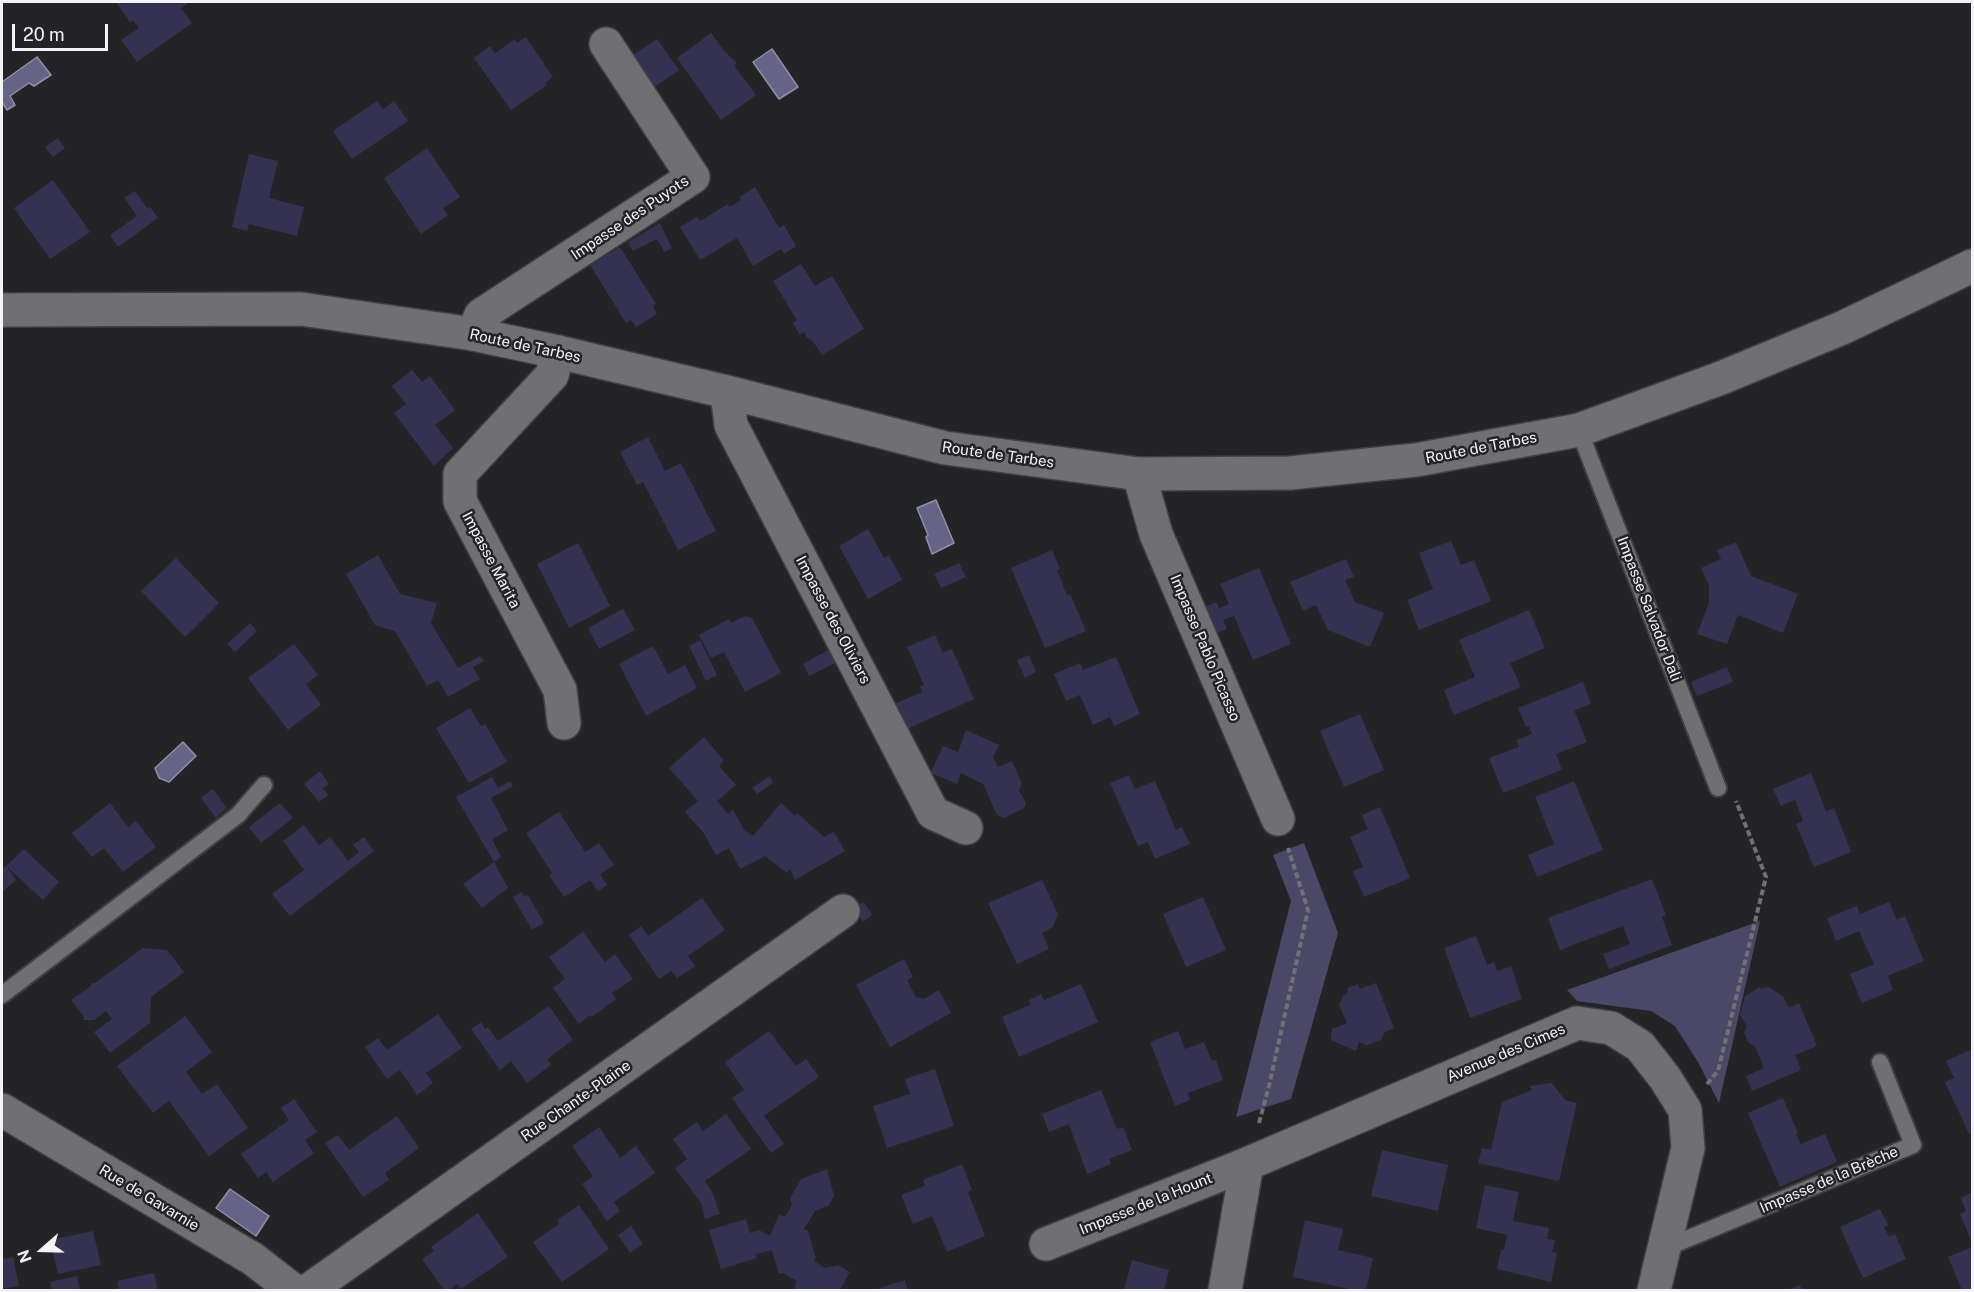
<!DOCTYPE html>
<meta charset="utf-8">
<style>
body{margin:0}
#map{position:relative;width:1974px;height:1292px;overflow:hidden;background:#242427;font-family:"Public Sans",sans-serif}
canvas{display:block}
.frame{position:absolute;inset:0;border:3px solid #f4f4f6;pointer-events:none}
.north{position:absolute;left:12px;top:1220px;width:60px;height:60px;-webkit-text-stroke:4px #242427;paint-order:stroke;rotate:250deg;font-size:16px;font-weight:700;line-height:24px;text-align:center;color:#f4f4f6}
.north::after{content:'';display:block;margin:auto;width:21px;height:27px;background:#f4f4f6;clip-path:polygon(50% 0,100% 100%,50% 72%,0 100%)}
.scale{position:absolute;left:12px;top:24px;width:96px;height:27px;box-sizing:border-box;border:3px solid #f4f4f6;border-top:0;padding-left:8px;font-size:18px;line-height:21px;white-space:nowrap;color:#f4f4f6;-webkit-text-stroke:4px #242427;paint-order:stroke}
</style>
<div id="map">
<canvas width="1974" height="1292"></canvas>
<div class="frame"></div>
<div class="north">N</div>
<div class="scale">20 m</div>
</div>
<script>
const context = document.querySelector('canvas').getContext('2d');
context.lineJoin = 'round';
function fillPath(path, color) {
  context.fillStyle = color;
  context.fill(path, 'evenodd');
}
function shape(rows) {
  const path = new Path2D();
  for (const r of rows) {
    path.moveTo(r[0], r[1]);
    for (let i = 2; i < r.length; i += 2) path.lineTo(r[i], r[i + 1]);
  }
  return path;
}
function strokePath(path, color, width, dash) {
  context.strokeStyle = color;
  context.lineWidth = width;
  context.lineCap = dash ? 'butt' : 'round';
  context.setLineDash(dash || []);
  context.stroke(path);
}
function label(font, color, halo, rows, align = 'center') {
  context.font = font + ' "Public Sans",sans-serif';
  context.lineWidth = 5;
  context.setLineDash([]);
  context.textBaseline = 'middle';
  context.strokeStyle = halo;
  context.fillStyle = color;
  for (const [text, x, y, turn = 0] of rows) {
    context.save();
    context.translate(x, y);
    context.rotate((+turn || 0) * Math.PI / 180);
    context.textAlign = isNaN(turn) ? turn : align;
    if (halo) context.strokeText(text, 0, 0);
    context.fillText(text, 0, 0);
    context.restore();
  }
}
fillPath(shape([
 [1304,843,1338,933,1291,1099,1236,1117,1291,901,1273,855],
 [1760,921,1719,1103,1698,1062,1675,1026,1651,1011,1577,1001,1567,990]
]), '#4a4866');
const water = shape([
 [772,49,798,87,779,99,753,62,772,49],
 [37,57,51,75,34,86,29,83,10,96,15,105,7,110,2,102,2,82,37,57],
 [936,500,954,543,932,554,926,537,928,535,917,508,936,500],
 [183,742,196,756,169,782,159,778,155,768,183,742],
 [230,1189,269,1216,256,1236,216,1208,230,1189]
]);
fillPath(water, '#666486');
strokePath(water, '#918fa8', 1.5);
fillPath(shape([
 [116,2,185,2,187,4,181,8,192,23,137,62,121,40,139,28,133,20,130,22],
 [711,33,725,52,736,62,735,67,756,95,721,120,677,58],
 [526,37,553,77,545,83,547,85,511,110,474,58,490,46,495,53,515,39,517,43],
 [657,39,679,70,653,88,632,56],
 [377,101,383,109,394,101,408,121,352,159,333,131],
 [58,138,65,148,53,157,45,147],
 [427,148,460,197,443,208,448,215,421,234,384,178],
 [249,154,278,161,269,198,304,207,297,236,249,224,247,231,232,227],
 [53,180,90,232,50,259,14,208],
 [755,187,779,228,784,225,796,246,784,254,781,249,753,266,737,238,700,260,680,227,697,217,700,221,728,204,730,207,741,200,740,197],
 [135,191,147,208,150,207,158,218,118,247,110,235,137,216,124,198],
 [660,223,672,248,664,252,657,239,633,251,628,242],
 [620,247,656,304,653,306,657,314,636,327,631,320,626,323,590,265],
 [801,264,815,286,832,276,864,329,822,355,812,340,807,338,804,332,800,335,793,323,797,320,773,281],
 [412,370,422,382,430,376,455,410,435,425,453,448,434,466,394,413,406,404,392,386],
 [648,437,665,471,681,463,716,531,678,550,643,482,637,485,620,452],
 [868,529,884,558,889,555,902,580,868,599,839,546],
 [1451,541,1461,565,1474,560,1491,601,1419,630,1407,600,1433,589,1419,553],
 [1736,542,1751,576,1798,594,1783,633,1738,615,1727,644,1697,634,1709,603,1709,585,1701,568,1721,559,1717,550],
 [578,543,610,606,569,628,537,564],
 [1052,550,1060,569,1057,570,1067,596,1070,594,1086,631,1045,648,1011,568],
 [378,555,400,594,437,603,431,623,458,668,480,656,484,661,473,667,480,679,448,697,438,680,427,686,395,631,375,625,346,574],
 [176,558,219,603,185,637,141,591],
 [1346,559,1354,577,1345,580,1355,602,1384,613,1370,647,1328,630,1316,605,1303,611,1290,582],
 [959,563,966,577,941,588,934,574],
 [1259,568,1291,644,1253,660,1234,616,1223,620,1227,629,1211,636,1199,609,1216,602,1219,608,1229,604,1220,584],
 [623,609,635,630,599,649,588,628],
 [1529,610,1545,648,1510,663,1521,687,1454,715,1444,690,1475,677,1459,640],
 [746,616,752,618,781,673,745,692,724,652,711,658,699,635,729,619,731,623],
 [250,623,257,631,235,652,227,644],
 [935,635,943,653,952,649,974,699,902,731,890,706,922,692,920,687,924,685,907,647],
 [700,640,717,675,706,681,689,646],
 [294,644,318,675,306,684,321,705,288,730,248,678],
 [653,646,668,674,685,665,697,688,646,716,619,664],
 [832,648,839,661,809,676,803,664],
 [1029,655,1036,672,1025,678,1017,660],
 [1116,657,1140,714,1114,726,1110,717,1093,725,1080,695,1066,701,1054,674,1080,663,1083,670],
 [1727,667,1733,682,1697,696,1691,682],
 [1583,682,1591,704,1574,710,1587,742,1556,754,1562,770,1503,793,1489,758,1519,747,1516,740,1532,734,1529,726,1526,727,1518,708],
 [470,708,481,726,485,724,507,762,469,783,436,728],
 [1360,714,1384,770,1344,787,1320,731],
 [966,730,999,745,993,757,998,767,1012,761,1022,784,1019,790,1026,803,1024,808,1004,818,997,815,983,784,961,773,957,784,931,773,943,746,958,752],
 [704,737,724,761,719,766,736,785,717,801,728,814,733,810,744,830,753,836,781,803,795,816,797,813,824,837,834,832,845,851,795,880,790,869,787,873,765,856,740,869,729,848,716,855,703,832,685,812,698,801,669,768],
 [320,771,329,784,323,788,328,795,319,802,304,784],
 [1811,773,1826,811,1834,808,1851,852,1814,867,1796,824,1803,821,1795,800,1781,806,1773,789],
 [1129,775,1135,789,1155,781,1176,830,1182,827,1190,844,1155,859,1148,842,1138,846,1110,783],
 [770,776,773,783,757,794,752,788],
 [492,777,498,788,510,781,513,786,491,798,508,830,492,839,501,857,494,862,456,797],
 [1574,781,1603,850,1537,877,1528,855,1554,844,1535,797],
 [213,789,227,808,216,818,201,798],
 [110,803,128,827,136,821,156,847,123,872,104,848,92,857,72,833],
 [280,803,293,818,261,843,249,827],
 [1380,807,1410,878,1364,897,1353,871,1363,867,1350,837,1368,829,1362,815],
 [559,812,585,852,599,843,614,865,600,874,607,885,598,891,590,880,564,897,549,875,552,873,526,833],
 [304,825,319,845,330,837,348,861,359,852,353,845,364,837,374,851,290,916,272,894,304,870,283,841],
 [24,849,59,882,43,900,6,866],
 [494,862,508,888,482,908,463,884],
 [6,866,16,880,2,892,2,870],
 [1652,879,1666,915,1662,917,1672,945,1609,969,1603,954,1630,944,1623,926,1560,950,1548,918],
 [1042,880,1058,914,1053,927,1042,933,1049,949,1017,964,988,903],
 [522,892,524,897,528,895,544,923,532,930,513,897],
 [1203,897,1226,950,1186,967,1163,914],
 [702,898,725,930,688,956,695,966,677,978,671,971,659,979,629,935,641,926,648,936],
 [864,902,872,915,863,922,854,907],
 [1889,902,1897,920,1905,916,1924,961,1888,976,1893,990,1862,1003,1850,974,1874,964,1859,931,1836,941,1827,918,1857,906,1860,914],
 [583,932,605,962,615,954,633,979,612,993,616,999,592,1017,590,1015,579,1024,553,988,565,979,549,957],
 [1476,936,1487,965,1494,962,1497,971,1511,966,1522,999,1470,1018,1444,948],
 [143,948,167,950,184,972,151,997,150,1023,110,1053,94,1032,112,1019,106,1011,94,1020,83,1020,84,1017,71,1000,91,986,91,983,95,983],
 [904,959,913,977,907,980,916,997,924,999,939,990,951,1013,890,1047,856,985],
 [1376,983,1394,1028,1385,1032,1381,1040,1367,1045,1359,1042,1356,1051,1331,1040,1332,1029,1347,1023,1339,1005,1343,996,1348,993,1347,988,1358,984,1360,989],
 [1081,984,1098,1022,1019,1057,1002,1017,1030,1005,1029,1000,1041,994,1044,1000],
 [1760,987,1761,989,1768,987,1783,996,1789,1008,1799,1003,1817,1046,1795,1055,1801,1070,1752,1091,1746,1076,1764,1068,1755,1046,1749,1043,1744,1033,1747,1026,1740,1015,1745,996],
 [549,1006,573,1040,547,1059,551,1065,527,1083,511,1061,500,1070,471,1029,481,1022,485,1029,488,1027,498,1041],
 [438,1014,462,1048,426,1073,433,1083,417,1095,400,1070,387,1079,365,1047,378,1038,387,1050],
 [185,1016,212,1052,186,1072,202,1094,217,1084,248,1128,209,1156,169,1101,153,1113,117,1066],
 [769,1031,796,1066,806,1059,819,1077,764,1116,784,1144,771,1153,732,1098,744,1090,725,1062],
 [1178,1031,1185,1049,1204,1042,1212,1061,1216,1060,1223,1080,1188,1093,1190,1100,1175,1106,1150,1042],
 [1972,1049,1972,1132,1969,1134,1945,1082,1954,1078,1946,1061],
 [935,1069,954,1126,887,1148,873,1106,910,1094,905,1079],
 [1552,1083,1565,1100,1577,1103,1559,1181,1478,1163,1482,1148,1491,1150,1502,1102,1532,1090,1530,1086],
 [1101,1090,1117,1129,1123,1127,1132,1150,1109,1159,1111,1164,1087,1174,1069,1124,1049,1132,1042,1114],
 [1783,1098,1798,1133,1796,1134,1801,1144,1825,1134,1837,1162,1780,1187,1748,1113],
 [294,1099,317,1132,305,1140,314,1153,273,1182,266,1172,258,1178,241,1154,289,1120,281,1108],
 [726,1114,751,1149,705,1181,713,1194,720,1214,705,1219,701,1203,675,1168,687,1159,673,1139,697,1122,703,1131],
 [397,1116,419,1148,385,1173,389,1180,363,1197,325,1143,338,1135,349,1150],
 [599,1127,620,1158,636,1146,655,1173,614,1202,620,1211,607,1221,582,1184,593,1176,572,1146],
 [1382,1150,1448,1165,1438,1211,1371,1196],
 [962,1164,972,1190,968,1192,985,1236,947,1252,932,1216,913,1224,901,1195,925,1186,923,1180],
 [827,1169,834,1196,828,1206,815,1211,804,1229,808,1231,816,1258,814,1261,825,1268,838,1265,850,1272,840,1290,799,1290,794,1288,797,1281,783,1273,779,1274,772,1250,756,1254,757,1258,721,1269,709,1230,746,1219,750,1233,759,1230,770,1236,779,1214,785,1217,792,1205,790,1199,801,1179],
 [1485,1185,1519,1192,1513,1221,1549,1228,1547,1239,1555,1240,1552,1252,1557,1253,1551,1282,1497,1269,1501,1250,1504,1250,1507,1235,1476,1228],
 [1972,1192,1972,1242,1960,1214,1966,1211,1961,1198],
 [579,1205,609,1249,562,1282,533,1242,559,1224,557,1220],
 [1880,1209,1888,1225,1884,1227,1889,1237,1895,1234,1906,1259,1863,1278,1840,1227],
 [478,1213,508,1257,461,1289,457,1284,449,1290,444,1290,422,1259,434,1251,431,1247],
 [1305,1220,1343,1229,1338,1250,1373,1258,1366,1290,1354,1290,1293,1277],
 [631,1226,643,1244,630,1253,618,1235],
 [93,1231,101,1265,58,1274,50,1240],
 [1972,1247,1972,1290,1962,1290,1948,1257],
 [13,1257,19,1286,2,1289,2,1259],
 [1132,1260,1169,1270,1164,1290,1124,1290],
 [154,1273,158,1290,119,1290,117,1281],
 [77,1276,80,1290,52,1290,50,1282],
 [905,1280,908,1290,874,1290],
 [1800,1285,1802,1290,1787,1290]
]), '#343250');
const lane = shape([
 [1579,430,1718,788],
 [2,995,238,815,264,785],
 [1663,1249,1913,1145,1880,1062]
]);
const street = shape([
 [473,334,481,315,693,177,606,44],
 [558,352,552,375,460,474,460,501,560,690,564,723],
 [727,392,731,425,933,813,966,828],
 [1139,474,1156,534,1278,819],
 [2,1110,253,1259,293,1290],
 [1046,1244,1247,1164,1577,1023,1611,1028,1640,1046,1665,1078,1685,1110,1688,1148,1654,1290],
 [309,1290,843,911],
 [1225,1290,1247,1164]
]);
const secondary = shape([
 [2,310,301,309,473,334,558,352,727,392,945,448,1139,474,1290,473,1416,460,1579,430,1721,378,1842,328,1972,266]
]);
strokePath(lane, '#404043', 20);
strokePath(street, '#404043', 36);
strokePath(secondary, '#404043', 36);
strokePath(shape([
 [1707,1084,1718,1071,1766,877,1736,801],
 [1259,1123,1269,1086,1308,910,1288,848]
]), '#717174', 4, [6, 3]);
strokePath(lane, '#707074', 16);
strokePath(street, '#707074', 33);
strokePath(secondary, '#707074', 33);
label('15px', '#f4f4f6', '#242427', [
 ["Impasse des Puyots",630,218,-34],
 ["Route de Tarbes",525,346,12],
 ["Route de Tarbes",1481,448,-11],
 ["Route de Tarbes",998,455,8],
 ["Impasse Marita",491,560,62],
 ["Impasse Salvador Dali",1649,609,69],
 ["Impasse des Oliviers",833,620,62],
 ["Impasse Pablo Picasso",1205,648,67],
 ["Avenue des Cimes",1506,1053,-23],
 ["Rue Chante-Plaine",576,1101,-35],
 ["Impasse de la Brèche",1829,1180,-23],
 ["Rue de Gavarnie",149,1198,31],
 ["Impasse de la Hount",1146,1204,-22]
]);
</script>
